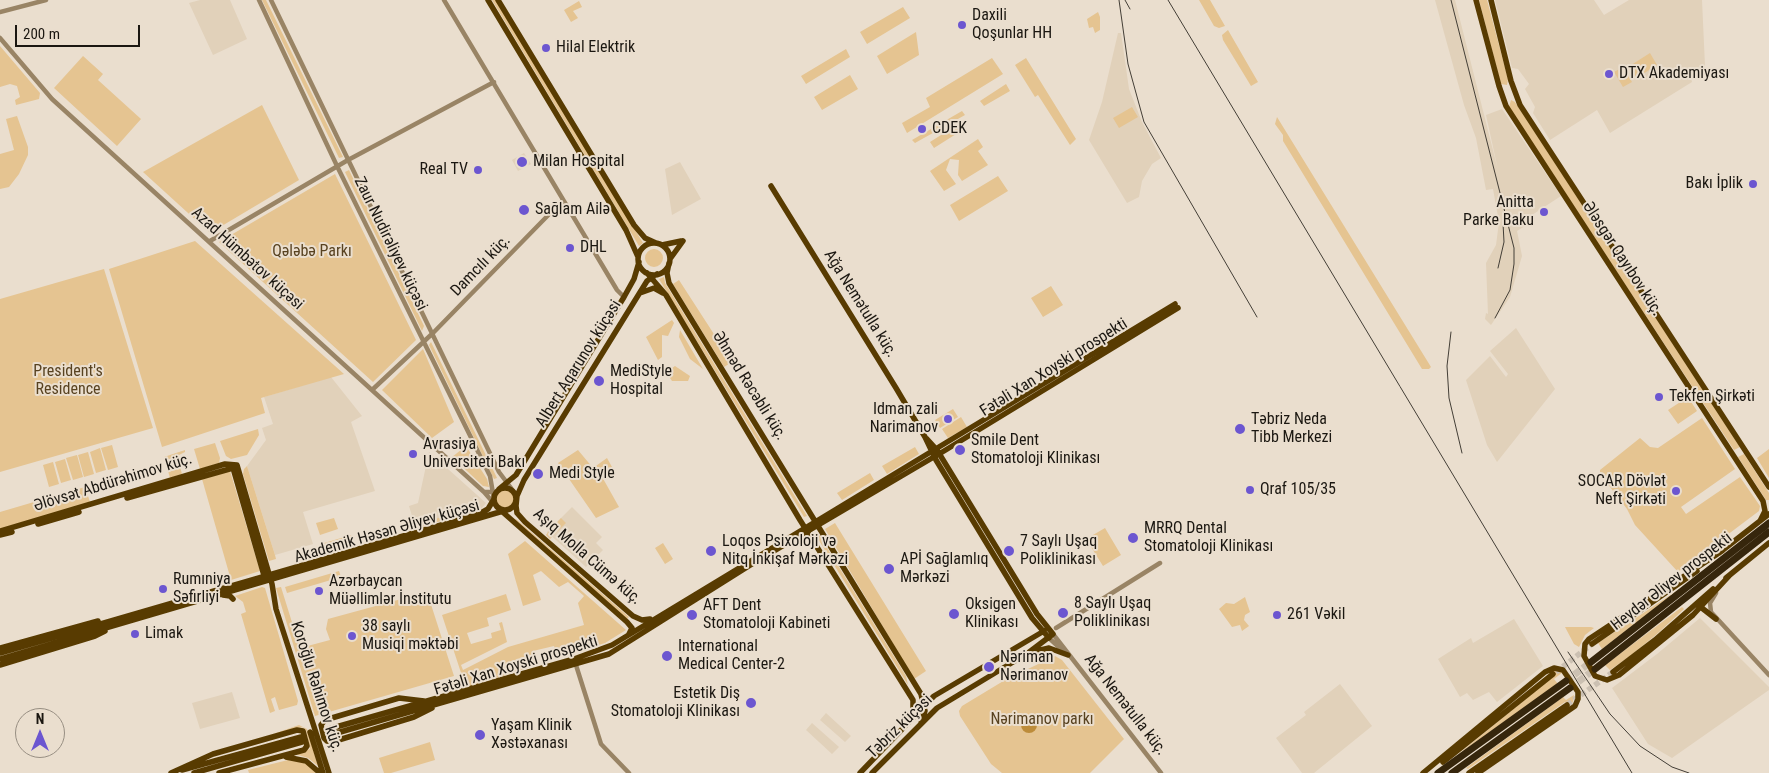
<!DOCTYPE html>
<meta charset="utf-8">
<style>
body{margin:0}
#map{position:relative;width:1769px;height:773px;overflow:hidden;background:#eadece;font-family:"Roboto Condensed",sans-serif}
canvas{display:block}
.north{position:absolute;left:15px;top:708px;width:50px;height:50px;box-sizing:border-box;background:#eadece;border:1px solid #978e82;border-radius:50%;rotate:0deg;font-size:14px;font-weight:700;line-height:20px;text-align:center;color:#1b1711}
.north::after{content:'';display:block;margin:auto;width:18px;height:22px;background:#6c56d0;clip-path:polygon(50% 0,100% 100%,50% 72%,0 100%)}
.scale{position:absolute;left:15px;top:25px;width:125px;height:22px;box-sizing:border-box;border:2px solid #1b1711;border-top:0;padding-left:6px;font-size:15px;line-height:18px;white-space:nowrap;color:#1b1711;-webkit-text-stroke:4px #eadece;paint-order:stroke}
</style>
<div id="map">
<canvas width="1769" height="773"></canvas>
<div class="north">N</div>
<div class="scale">200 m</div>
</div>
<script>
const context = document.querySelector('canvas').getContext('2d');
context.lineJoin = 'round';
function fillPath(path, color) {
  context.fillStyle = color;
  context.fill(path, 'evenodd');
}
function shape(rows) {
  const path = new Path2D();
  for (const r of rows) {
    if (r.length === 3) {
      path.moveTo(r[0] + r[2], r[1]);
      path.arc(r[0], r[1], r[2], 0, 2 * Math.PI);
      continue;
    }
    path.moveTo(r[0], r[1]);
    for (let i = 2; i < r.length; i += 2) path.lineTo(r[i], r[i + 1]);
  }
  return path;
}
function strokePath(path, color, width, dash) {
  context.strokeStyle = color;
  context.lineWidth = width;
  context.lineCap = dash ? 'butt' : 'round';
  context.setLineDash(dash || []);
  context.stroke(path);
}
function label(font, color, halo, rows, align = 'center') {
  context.font = font + ' "Roboto Condensed",sans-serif';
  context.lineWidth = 4;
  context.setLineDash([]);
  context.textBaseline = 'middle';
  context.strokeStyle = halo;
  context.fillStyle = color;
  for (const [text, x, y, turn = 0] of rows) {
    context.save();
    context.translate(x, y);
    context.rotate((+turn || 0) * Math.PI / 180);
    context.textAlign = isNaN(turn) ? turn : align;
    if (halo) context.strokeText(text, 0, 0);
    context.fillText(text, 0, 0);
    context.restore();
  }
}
fillPath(shape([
 [200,0,230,0,247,39,213,55,189,3],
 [1435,0,1455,0,1498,170,1486,115,1502,109,1561,196,1532,215,1535,220,1517,231,1522,256,1510,297,1491,325,1485,319,1486,313,1488,314,1486,263,1496,245,1499,222,1493,189,1486,190,1476,138,1464,105],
 [1495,0,1594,0,1604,15,1629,0,1702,0,1705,66,1691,78,1692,82,1610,133,1597,110,1550,140,1533,113,1535,107,1525,89,1529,84,1518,69,1512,68],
 [1118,33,1121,33,1129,89,1142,122,1161,158,1152,164,1142,181,1139,197,1127,203,1089,140,1102,102],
 [524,153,531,164,518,171,512,160],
 [680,162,701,199,672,215,665,169],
 [1516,328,1555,389,1497,462,1487,445,1466,380,1490,356,1506,377,1508,374,1490,351],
 [331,377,362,416,351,422,375,491,303,512,313,544,275,555,247,466,266,440,262,428,273,424,264,397],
 [429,452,486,503,481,509,416,529,409,506,418,503],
 [572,507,602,537,596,543,603,550,586,567,547,532],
 [1700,618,1769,687,1769,690,1672,758,1648,744,1612,688,1657,654],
 [1514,619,1543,666,1497,702,1489,692,1473,700,1467,693,1460,697,1438,659,1471,638,1473,643],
 [1340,684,1372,726,1314,773,1302,773,1276,738,1306,715,1304,712],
 [232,692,240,718,200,729,192,703],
 [826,713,851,736,845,742,820,720],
 [812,723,839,747,832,754,806,730]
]), '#e1d1ba');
fillPath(shape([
 [262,0,266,0,343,157,339,158],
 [492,0,496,0,643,243,639,246],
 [1199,0,1210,0,1225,26,1219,28,1214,26],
 [1479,0,1487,0,1508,79,1507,85,1501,84,1500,81],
 [579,1,582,7,573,11,578,18,571,22,564,10],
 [903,7,910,18,867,44,860,32],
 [1098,12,1100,17,1100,30,1095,33,1093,27,1089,28,1087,19],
 [1228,30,1258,82,1251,86,1223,40,1222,35],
 [916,32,919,55,887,74,877,56],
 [0,46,40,93,39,99,16,105,15,100,20,97,17,86,10,84,0,87],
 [846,49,850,57,806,84,801,76],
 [1650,53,1657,65,1635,79,1628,67],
 [83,56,103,74,98,80,141,119,117,146,54,88],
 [992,58,1003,74,907,133,902,123,930,107,926,98],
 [1026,58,1076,139,1070,145,1038,95,1035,97,1015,65],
 [1623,67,1632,82,1623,87,1614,72],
 [850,75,858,89,822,110,814,97],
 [1006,84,1010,91,984,106,980,101],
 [1511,100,1515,102,1740,447,1734,450,1514,115,1509,107],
 [262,105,299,180,210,233,143,172],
 [1132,107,1138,117,1119,128,1113,118],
 [962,111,965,115,915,143,912,140],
 [17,116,28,147,28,155,19,174,9,187,0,189,0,154,14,150,6,119],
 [1277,117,1431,367,1429,369,1422,369,1283,141,1283,135,1275,124],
 [960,123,964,129,934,148,930,142],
 [978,139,983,147,978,151,988,165,962,181,958,175,959,160,950,159,946,170,956,184,944,191,930,171],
 [349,170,424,326,422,331,345,172],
 [335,174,416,340,373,382,219,242],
 [998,176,1008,191,959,221,950,205],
 [195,241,344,374,261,398,265,413,162,447,109,269],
 [654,258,9],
 [104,269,153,428,0,472,0,299],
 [664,277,665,283,807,516,804,517,659,279],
 [679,280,732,362,724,367,673,284],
 [1051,286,1063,305,1043,317,1031,298],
 [672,320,674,323,668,336,662,335,662,357,658,360,646,337],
 [680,330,703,369,690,359,679,337],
 [431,342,497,478,494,479,429,345],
 [423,349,454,422,432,438,382,390],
 [675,366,690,376,688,381,672,381,666,372],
 [1688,397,1697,411,1678,424,1668,410],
 [953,409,958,417,940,428,935,420],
 [961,417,967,427,948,438,942,429],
 [1702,418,1735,469,1681,507,1686,514,1740,477,1760,506,1759,511,1678,572,1635,525,1627,509,1600,474,1600,470,1640,438,1650,447,1658,448],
 [258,429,259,435,247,455,231,459,226,456,220,441],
 [215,443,220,458,219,463,200,469,194,449],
 [112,445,118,467,108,470,101,448],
 [466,446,487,479,489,487,483,486,452,457],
 [915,447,919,454,887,474,882,466],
 [100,448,106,470,96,473,90,452],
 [1769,449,1769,478,1757,458],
 [185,450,185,452,177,456,182,474,170,478,164,457],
 [578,450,593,468,607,458,612,467,601,475,619,507,596,518,558,463],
 [88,452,94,474,84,477,78,455],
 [1744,454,1769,493,1769,500,1766,500,1738,457],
 [77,455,83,477,73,480,66,458],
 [65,459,71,480,61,483,55,462],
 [53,462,59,484,49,487,43,465],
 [247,466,275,555,276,559,269,561,243,474,244,469],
 [230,471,260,571,231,580,202,479],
 [870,473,874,480,842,500,837,493],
 [85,487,90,502,0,529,0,512],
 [505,499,9],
 [460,511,466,513,418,528,417,525],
 [334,518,338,529,320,535,316,523],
 [561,518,566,523,550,539,546,535,548,532],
 [516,519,629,617,627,619,514,520],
 [835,523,926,671,914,679,825,529],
 [1105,528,1121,555,1103,566,1086,539],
 [818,533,906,676,908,685,815,534],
 [351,535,354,543,324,553,321,544],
 [525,541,626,630,605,643,558,658,554,646,533,651,537,665,466,688,442,615,506,594,511,610,487,618,489,626,467,633,471,644,492,638,491,633,501,630,499,623,502,622,507,642,461,665,463,670,508,647,584,625,578,603,584,596,568,582,559,587,541,571,533,575,541,600,523,606,508,554],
 [663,543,673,559,665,564,655,548],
 [339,571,341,577,287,593,285,587],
 [1684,586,1602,649,1598,643],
 [262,587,265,588,298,701,297,705,279,710,275,697,271,699,275,711,270,713,241,614,246,612,243,602,235,596],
 [281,587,300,648,330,640,326,629,328,619,427,592,454,676,315,716,276,588],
 [1245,597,1250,612,1245,615,1244,620,1249,626,1242,631,1240,625,1232,627,1219,609,1226,603,1234,604],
 [1682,607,1684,609,1657,634,1630,656,1610,670,1605,665],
 [1565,627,1591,627,1594,628,1585,635,1579,647,1574,644],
 [1055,656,1062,660,1124,739,1090,773,1002,773,991,764,960,716,959,711,962,706,1005,680],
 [1557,670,1563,672,1554,679,1558,684,1457,755,1554,676,1551,671],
 [1574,695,1573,702,1569,706,1565,702,1468,769,1466,768,1563,697,1566,700],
 [299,725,307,729,318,766,308,758,295,754,310,749,306,731,303,727,273,734],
 [430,742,435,760,391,773,384,773,379,758],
 [288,760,299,761,309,765,316,773,249,773,248,770]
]), '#e5c491');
fillPath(shape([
 [1029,725,8]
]), '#bd8c3a');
strokePath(shape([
 [1556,672,1592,644],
 [1567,705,1613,672]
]), '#cbc0b2', 5.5, [5.5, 3]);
strokePath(shape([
 [1566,681,1591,662],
 [1570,688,1595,669]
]), '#cbc0b2', 7, [7, 3.5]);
strokePath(shape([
 [259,0,337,166,490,476,494,499],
 [271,0,499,472,514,492],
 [444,0,617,290,624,297],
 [0,12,46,0],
 [0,38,52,99,484,492],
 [210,241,348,160,494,82],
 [372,390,433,333,563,200],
 [495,492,484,492,497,507],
 [1716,593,1710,603,1711,612,1769,675],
 [1056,628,1160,563],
 [1053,634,1161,773],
 [1049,638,1063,651],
 [575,662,601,744,629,773]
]), '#998465', 4.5);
strokePath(shape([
 [488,0,626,230,638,257],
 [498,0,634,225,645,238,656,243],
 [1476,0,1499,86,1506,106,1763,501,1765,511,1760,521],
 [1491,0,1511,81,1520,105,1769,487],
 [771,186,896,388,925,437,936,460,1032,618,1049,638],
 [654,259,16],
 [662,245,681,241],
 [670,259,683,241],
 [669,263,667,273,669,283,921,694,925,711,921,723],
 [647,273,666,295,800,520,913,700,913,715],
 [640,293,654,288,663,293],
 [505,499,11],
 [499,489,516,475,624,297,634,279,639,262],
 [127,498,233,468,265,579],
 [497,507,627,622,632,628,629,634],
 [38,524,79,512],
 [0,531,225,464,237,465,272,584,276,609,329,773],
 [0,535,12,532],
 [1722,551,1589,639,1585,644,1584,656,1595,676,1607,680,1619,675,1693,615,1729,576],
 [1719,553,1769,514],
 [1726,578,1769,543],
 [223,595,230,596,233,599],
 [1698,605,1716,619],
 [650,619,642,620,633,616,525,522,517,513,516,506,517,496,524,480,647,281,657,274],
 [1592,644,1697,571],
 [0,648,98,621],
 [1032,652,1049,648,1068,655],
 [0,653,479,514,488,509,494,499],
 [0,659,510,509],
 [0,665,95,636,105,631],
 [1613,672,1655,640,1713,589],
 [424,701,399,698,325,720,321,725,324,738,327,741,332,742,414,717,432,708],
 [329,729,574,659,612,645,1175,304],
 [310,732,323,773],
 [330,735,609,654,752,564,944,451,1178,308],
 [286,757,306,761,320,773],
 [1443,762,1553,674],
 [182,770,301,737],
 [171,773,213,754,297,730,303,731,307,746,304,750,219,773],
 [194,773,302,742],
 [860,773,934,696,1044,631],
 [872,773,937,708,1028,653,1053,634,1037,614,937,450,927,439],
 [1423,773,1545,672,1554,668,1563,670,1578,692,1578,699,1575,706,1478,773],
 [1469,773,1567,705]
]), '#583b01', 5.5);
strokePath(shape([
 [1591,662,1769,523],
 [1595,669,1769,532],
 [1438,773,1566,681],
 [1452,773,1570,688]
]), '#36260c', 7);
strokePath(shape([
 [1119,0,1128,64,1144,122,1257,317],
 [1125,0,1130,9],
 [1168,0,1632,773],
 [1451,0,1514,248,1514,264,1510,290,1495,318],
 [1498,268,1504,242,1503,223],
 [1451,332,1447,366,1449,398,1462,453],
 [1568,652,1610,714,1640,746,1672,767,1689,773]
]), '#433e36', 1);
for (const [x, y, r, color] of [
 [962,25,5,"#6c56d0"],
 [546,48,5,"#6c56d0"],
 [1609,74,5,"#6c56d0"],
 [922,129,5,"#6c56d0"],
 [522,162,6,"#6c56d0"],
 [478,170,5,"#6c56d0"],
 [1753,184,5,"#6c56d0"],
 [524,210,6,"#6c56d0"],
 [1544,212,5,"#6c56d0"],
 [570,248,5,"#6c56d0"],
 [599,381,6,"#6c56d0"],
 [1659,397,5,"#6c56d0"],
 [948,419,5,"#6c56d0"],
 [1240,429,6,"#6c56d0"],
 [960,450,6,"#6c56d0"],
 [413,454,5,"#6c56d0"],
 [538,474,6,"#6c56d0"],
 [1250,490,5,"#6c56d0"],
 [1676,491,5,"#6c56d0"],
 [1133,538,6,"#6c56d0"],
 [711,551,6,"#6c56d0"],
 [1009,551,6,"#6c56d0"],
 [889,569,6,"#6c56d0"],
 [163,589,5,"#6c56d0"],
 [319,591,5,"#6c56d0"],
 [1063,613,6,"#6c56d0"],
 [954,614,6,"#6c56d0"],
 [692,615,6,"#6c56d0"],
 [1277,615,5,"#6c56d0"],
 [135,634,5,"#6c56d0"],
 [352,636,5,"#6c56d0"],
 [667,656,6,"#6c56d0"],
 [989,667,6,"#6c56d0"],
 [751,703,6,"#6c56d0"],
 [480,735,6,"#6c56d0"]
]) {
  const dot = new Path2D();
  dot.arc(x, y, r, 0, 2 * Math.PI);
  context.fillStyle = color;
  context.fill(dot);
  strokePath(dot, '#eadece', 2);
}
label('16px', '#1b1711', '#eadece', [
 ["Daxili",972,16],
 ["Qoşunlar HH",972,34],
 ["Hilal Elektrik",556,48],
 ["DTX Akademiyası",1619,74],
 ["CDEK",932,129],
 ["Milan Hospital",533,162],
 ["Real TV",468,170,"right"],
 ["Bakı İplik",1743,184,"right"],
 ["Anitta",1534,203,"right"],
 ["Parke Baku",1534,221,"right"],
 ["Sağlam Ailə",535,210],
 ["DHL",580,248],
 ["MediStyle",610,372],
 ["Hospital",610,390],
 ["Tekfen Şirkəti",1669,397],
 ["Idman zali",938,410,"right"],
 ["Narimanov",938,428,"right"],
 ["Təbriz Neda",1251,420],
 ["Tibb Merkezi",1251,438],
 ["Smile Dent",971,441],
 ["Stomatoloji Klinikası",971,459],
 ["Avrasiya",423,445],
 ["Universiteti Bakı",423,463],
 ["Medi Style",549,474],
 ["SOCAR Dövlət",1666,482,"right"],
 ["Neft Şirkəti",1666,500,"right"],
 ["Qraf 105/35",1260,490],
 ["MRRQ Dental",1144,529],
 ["Stomatoloji Klinikası",1144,547],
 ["Loqos Psixoloji və",722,542],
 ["Nitq İnkişaf Mərkəzi",722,560],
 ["7 Saylı Uşaq",1020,542],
 ["Poliklinikası",1020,560],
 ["APİ Sağlamlıq",900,560],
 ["Mərkəzi",900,578],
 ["Rumıniya",173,580],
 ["Səfirliyi",173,598],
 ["Azərbaycan",329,582],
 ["Müəllimlər İnstitutu",329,600],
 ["8 Saylı Uşaq",1074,604],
 ["Poliklinikası",1074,622],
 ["Oksigen",965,605],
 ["Klinikası",965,623],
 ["AFT Dent",703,606],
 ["Stomatoloji Kabineti",703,624],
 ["261 Vəkil",1287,615],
 ["38 saylı",362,627],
 ["Musiqi məktəbi",362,645],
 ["Limak",145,634],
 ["International",678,647],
 ["Medical Center-2",678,665],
 ["Nəriman",1000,658],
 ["Nərimanov",1000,676],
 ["Estetik Diş",740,694,"right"],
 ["Stomatoloji Klinikası",740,712,"right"],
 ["Yaşam Klinik",491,726],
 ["Xəstəxanası",491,744]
], 'left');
label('16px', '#1b1711', '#eadece', [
 ["Zaur Nudirəliyev küçəsi",390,244,64],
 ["Azad Hümbətov küçəsi",247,259,42],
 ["Ələsgər Qayıbov küç.",1622,259,57],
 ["Damcılı küç.",481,266,-46],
 ["Ağa Nemətulla küç.",860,304,58],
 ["Albert Aqarunov küçəsi",579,364,-58],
 ["Fətəli Xan Xoyski prospekti",1054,368,-32],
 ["Əhməd Rəcəbli küç.",749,386,58],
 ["Əlövsət Abdürəhimov küç.",113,483,-17],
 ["Akademik Həsən Əliyev küçəsi",387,532,-16],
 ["Aşıq Molla Cümə küç.",587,557,41],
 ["Heydər Əliyev prospekti",1672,582,-38],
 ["Fətəli Xan Xoyski prospekti",516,666,-17],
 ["Koroğlu Rəhimov küç.",316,687,72],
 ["Ağa Nemətulla küç.",1125,705,52],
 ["Təbriz küçəsi",900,727,-44]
]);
label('16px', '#584220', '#eadece', [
 ["Qələbə Parkı",312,252],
 ["President's",68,372],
 ["Residence",68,390],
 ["Nərimanov parkı",1042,720]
]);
</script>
